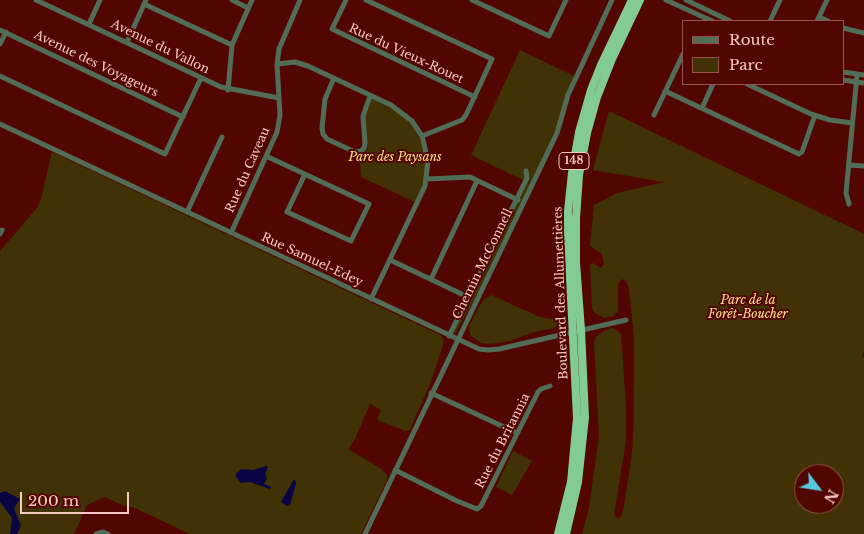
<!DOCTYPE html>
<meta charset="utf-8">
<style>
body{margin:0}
#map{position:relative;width:864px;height:534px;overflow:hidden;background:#520601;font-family:"Libre Baskerville",serif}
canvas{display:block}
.legend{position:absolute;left:682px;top:20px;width:162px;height:65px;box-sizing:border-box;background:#520601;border:1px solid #94544d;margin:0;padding:6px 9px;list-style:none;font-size:15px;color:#f7c9c0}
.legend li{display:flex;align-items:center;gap:10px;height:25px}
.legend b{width:25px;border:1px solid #94544d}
.north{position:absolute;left:794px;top:464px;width:50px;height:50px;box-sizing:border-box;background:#520601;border:1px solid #94544d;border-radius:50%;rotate:121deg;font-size:14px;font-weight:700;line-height:20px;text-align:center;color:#f7c9c0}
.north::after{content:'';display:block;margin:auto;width:18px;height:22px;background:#54cade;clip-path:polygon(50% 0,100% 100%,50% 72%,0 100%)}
.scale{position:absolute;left:20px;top:492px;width:109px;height:22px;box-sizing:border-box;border:2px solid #f7c9c0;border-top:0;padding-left:6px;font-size:15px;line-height:18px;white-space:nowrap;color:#f7c9c0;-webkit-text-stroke:4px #520601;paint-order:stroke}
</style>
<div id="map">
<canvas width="864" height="534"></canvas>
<ul class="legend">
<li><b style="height:6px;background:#516d57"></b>Route</li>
<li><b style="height:14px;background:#403204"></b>Parc</li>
</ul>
<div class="north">N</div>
<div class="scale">200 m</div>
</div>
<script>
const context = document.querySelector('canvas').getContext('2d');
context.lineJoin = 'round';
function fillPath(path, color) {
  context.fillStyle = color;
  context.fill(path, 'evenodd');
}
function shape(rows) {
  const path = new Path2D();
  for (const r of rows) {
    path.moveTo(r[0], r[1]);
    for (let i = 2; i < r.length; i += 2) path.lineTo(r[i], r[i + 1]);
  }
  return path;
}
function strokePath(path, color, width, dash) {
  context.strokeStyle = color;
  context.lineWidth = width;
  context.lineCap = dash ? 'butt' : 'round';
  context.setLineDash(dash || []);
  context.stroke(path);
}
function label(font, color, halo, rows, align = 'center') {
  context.font = font + ' "Libre Baskerville",serif';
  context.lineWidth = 4;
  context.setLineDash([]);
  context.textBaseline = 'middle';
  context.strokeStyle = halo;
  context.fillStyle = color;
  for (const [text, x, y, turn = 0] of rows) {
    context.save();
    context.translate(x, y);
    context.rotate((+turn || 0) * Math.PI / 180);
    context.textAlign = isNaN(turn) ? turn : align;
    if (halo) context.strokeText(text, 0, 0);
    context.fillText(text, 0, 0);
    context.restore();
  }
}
fillPath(shape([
 [520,50,576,77,561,122,493,267,455,334,453,331,525,181,471,155],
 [370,96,391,105,417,128,428,170,417,203,361,177,359,152,364,148,363,123],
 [609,111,864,234,864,350,862,356,864,358,864,534,582,534,589,508,599,435,594,343,596,337,605,330,613,328,621,334,626,407,626,441,614,514,617,518,621,517,624,507,632,453,634,419,634,339,629,288,626,281,622,279,618,284,618,311,613,316,604,318,595,313,592,308,590,265,593,263,601,268,604,264,602,254,590,246,594,205,617,193,664,182,593,170],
 [804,474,834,474,834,504,804,504],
 [52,152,442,336,444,341,433,376,410,430,405,431,377,420,381,410,370,404,355,439,348,449,380,468,387,475,387,480,361,534,190,534,135,508,124,506,105,497,87,505,74,534,0,534,0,251,37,208,41,199],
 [491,295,540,317,558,320,558,325,554,328,534,332,510,341,491,344,481,343,470,335,469,326,483,300],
 [513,451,532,461,512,495,496,487]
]), '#403204');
fillPath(shape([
 [266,466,268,467,265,473,267,479,264,484,271,487,270,489,250,482,241,483,236,477,236,474,241,469,253,470],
 [294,479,296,482,295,487,290,505,287,506,281,502],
 [5,491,20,499,14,508,21,526,17,534,10,534,12,518,0,502,0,493]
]), '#070544');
strokePath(shape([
 [36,0,221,87,279,98],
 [232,0,248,8],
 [346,0,332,29,475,97],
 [366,0,492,59,466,115,462,120,422,136],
 [472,0,549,36,566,0],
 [666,0,712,21],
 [686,0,730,21],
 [144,4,232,45],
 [819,17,828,21],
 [770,21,780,0],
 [817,21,827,0],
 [89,24,100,0],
 [843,28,864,33],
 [0,30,183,117],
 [127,42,146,0],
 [0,44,6,32],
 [277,64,295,62,308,66,391,105,412,121,422,136,428,161,425,186,371,299],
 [843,72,864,75],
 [0,76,165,154,201,78],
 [334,78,325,99,322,128,323,134,327,139,355,152,361,151,364,148,365,143,363,116,370,96],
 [843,80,864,83],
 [747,84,811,114,830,120,852,123],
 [228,90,232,45,252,0],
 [665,91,799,154],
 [702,108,713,84],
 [654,115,683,54],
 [0,124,479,349,488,350,499,349,626,320],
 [799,154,802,152,815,115],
 [266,156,369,204,351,241,287,212,305,174],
 [849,165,864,166],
 [427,179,470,177,518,200],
 [849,204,846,193,857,75],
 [187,212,222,137],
 [231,233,277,132,280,115,277,64,279,49,300,0],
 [0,234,2,230],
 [390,260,468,297],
 [431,279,477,181],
 [449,336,527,178,526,171],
 [431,393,517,433],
 [395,470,457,501,477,509,481,506,538,392,541,389,550,386],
 [96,534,103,532,108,534],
 [365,534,557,133,568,95,612,0]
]), '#516d57', 5);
strokePath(shape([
 [558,534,571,482,577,418,568,237,568,211,572,173,579,132,591,90,601,65,632,0],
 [566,534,578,482,585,417,581,330,576,263,576,218,579,175,587,133,597,97,612,59,640,0]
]), '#82cc94', 8);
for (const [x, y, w] of [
 [574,161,30]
]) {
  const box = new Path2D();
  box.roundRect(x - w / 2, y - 8.5, w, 17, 4);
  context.fillStyle = '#520601';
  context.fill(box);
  strokePath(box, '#f7c9c0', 1);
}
label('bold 11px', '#f7c9c0', null, [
 ["148",574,161]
]);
label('12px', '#f7c9c0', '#520601', [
 ["Avenue du Vallon",160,47,26],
 ["Rue du Vieux-Rouet",406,54,25],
 ["Avenue des Voyageurs",96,64,26],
 ["Rue du Caveau",248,170,-66],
 ["Rue Samuel-Edey",312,260,25],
 ["Chemin McConnell",483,264,-64],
 ["Boulevard des Allumettières",561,293,-92],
 ["Rue du Britannia",503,441,-63]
]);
label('italic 12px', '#fee088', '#520601', [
 ["Parc des Paysans",395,158],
 ["Parc de la",748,301],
 ["Forêt-Boucher",748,315]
]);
</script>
